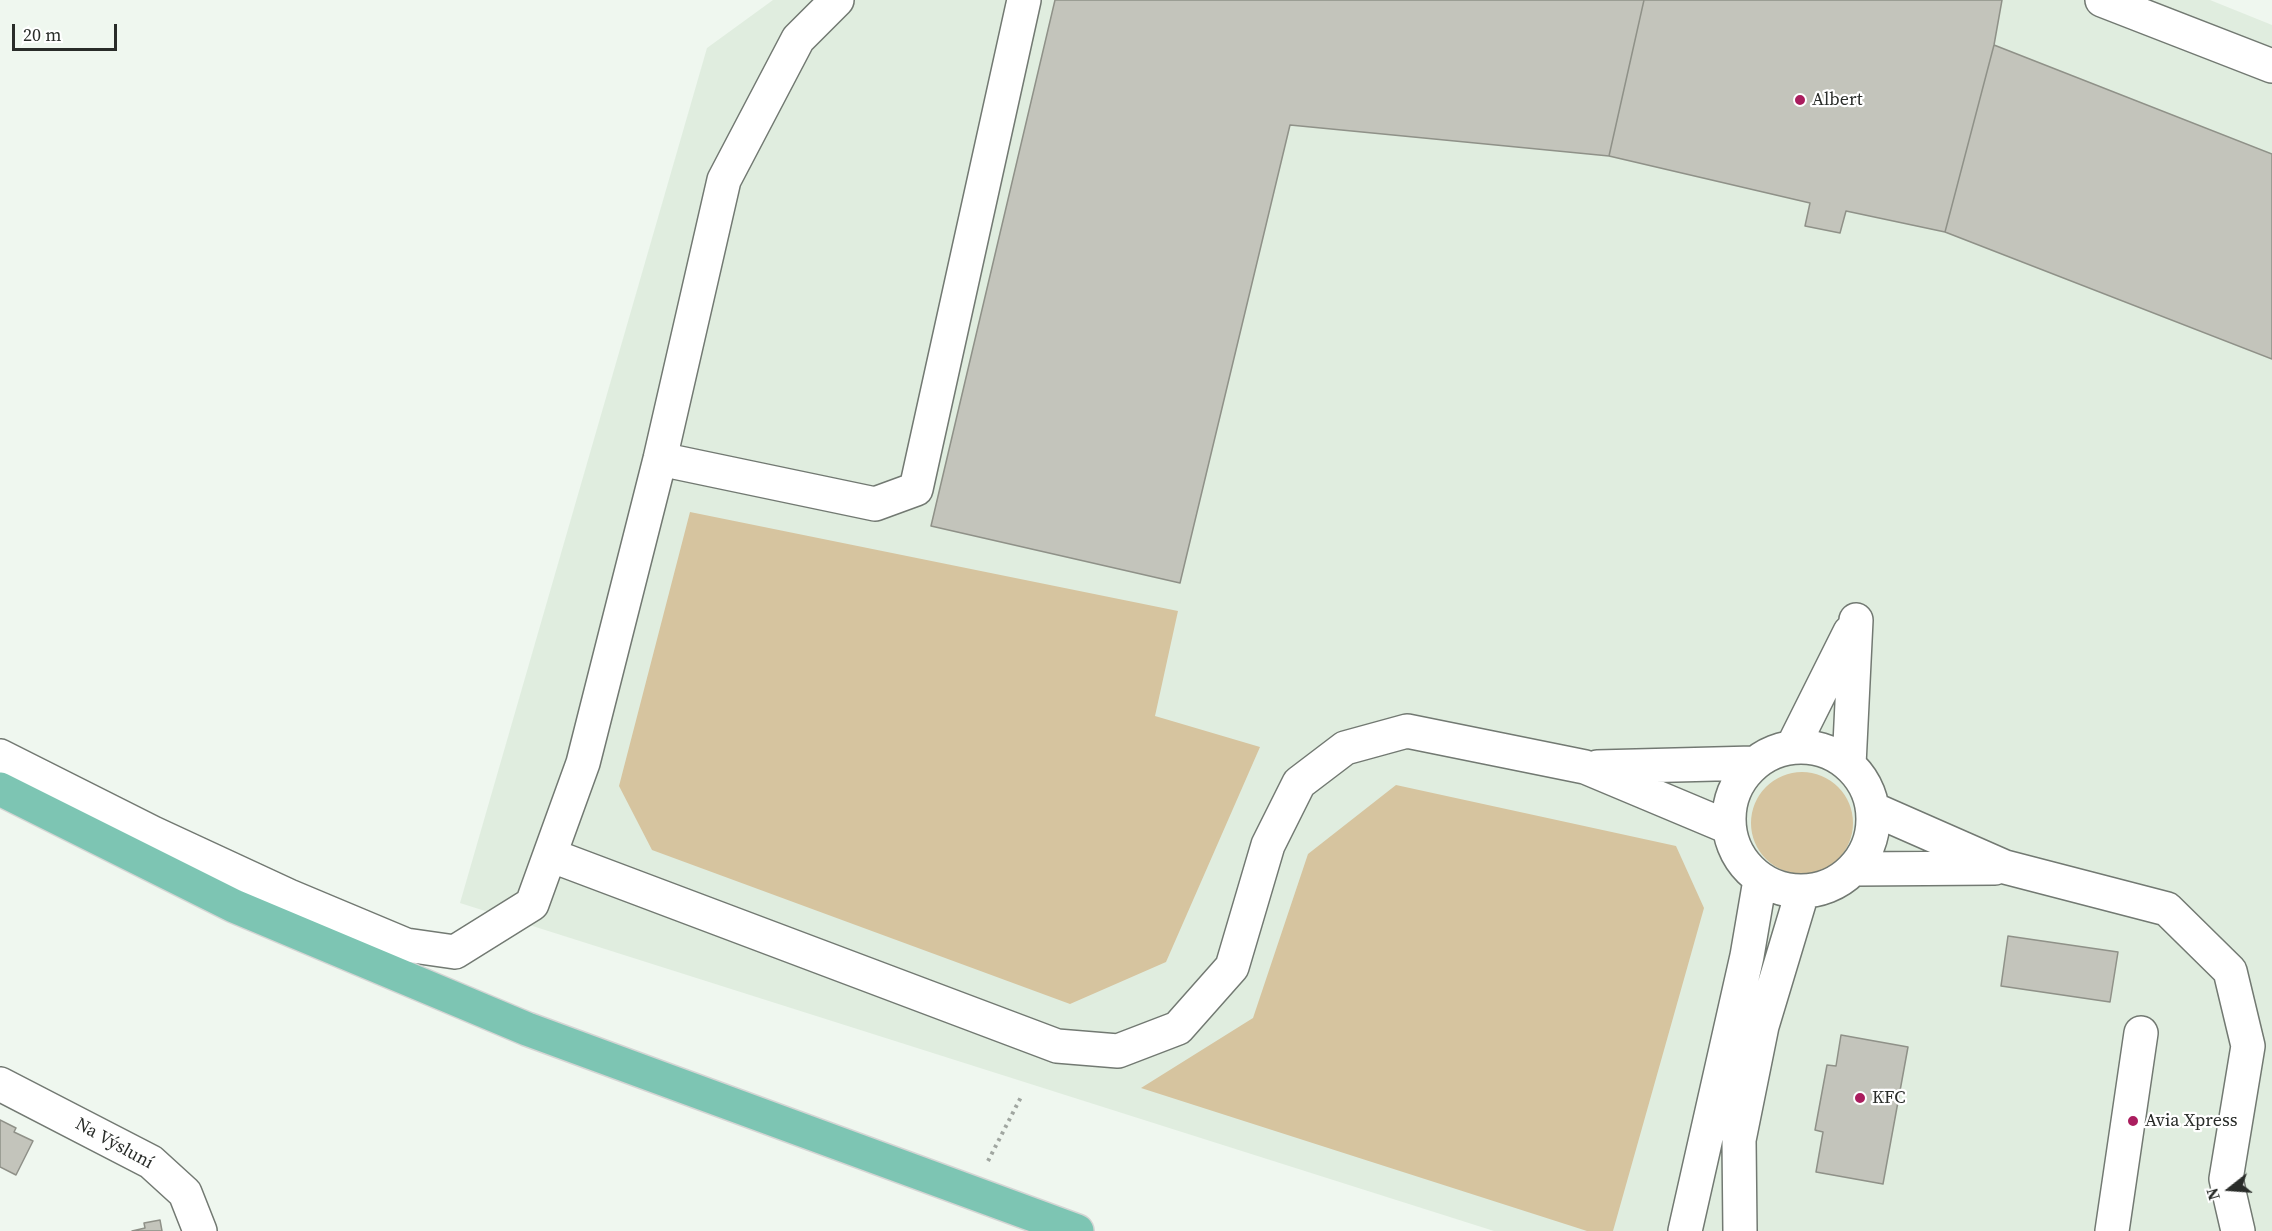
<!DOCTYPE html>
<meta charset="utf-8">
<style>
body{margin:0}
#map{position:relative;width:2272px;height:1231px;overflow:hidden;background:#eff7ef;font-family:"Source Serif 4",serif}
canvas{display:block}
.north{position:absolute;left:2200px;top:1159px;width:60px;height:60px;-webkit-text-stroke:4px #fff;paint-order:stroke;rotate:253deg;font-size:16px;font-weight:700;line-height:24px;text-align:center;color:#292c29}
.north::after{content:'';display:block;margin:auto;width:21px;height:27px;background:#292c29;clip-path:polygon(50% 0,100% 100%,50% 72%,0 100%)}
.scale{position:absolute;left:12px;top:24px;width:105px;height:27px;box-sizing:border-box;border:3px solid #292c29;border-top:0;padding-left:8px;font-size:18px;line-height:21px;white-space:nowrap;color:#292c29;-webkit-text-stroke:4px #fff;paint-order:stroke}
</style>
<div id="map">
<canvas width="2272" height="1231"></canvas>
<div class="north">N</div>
<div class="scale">20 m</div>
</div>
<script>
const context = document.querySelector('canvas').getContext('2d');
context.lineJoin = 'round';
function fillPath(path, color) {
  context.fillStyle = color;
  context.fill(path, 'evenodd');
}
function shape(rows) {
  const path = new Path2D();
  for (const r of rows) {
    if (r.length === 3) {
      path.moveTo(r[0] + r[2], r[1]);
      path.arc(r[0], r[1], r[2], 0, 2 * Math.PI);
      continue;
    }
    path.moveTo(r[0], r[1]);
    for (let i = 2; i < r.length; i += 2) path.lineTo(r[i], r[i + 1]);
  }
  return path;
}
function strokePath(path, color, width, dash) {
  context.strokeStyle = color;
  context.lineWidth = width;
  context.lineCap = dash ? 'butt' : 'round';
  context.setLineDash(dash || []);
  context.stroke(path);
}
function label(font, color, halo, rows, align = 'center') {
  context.font = font + ' "Source Serif 4",serif';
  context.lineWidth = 4.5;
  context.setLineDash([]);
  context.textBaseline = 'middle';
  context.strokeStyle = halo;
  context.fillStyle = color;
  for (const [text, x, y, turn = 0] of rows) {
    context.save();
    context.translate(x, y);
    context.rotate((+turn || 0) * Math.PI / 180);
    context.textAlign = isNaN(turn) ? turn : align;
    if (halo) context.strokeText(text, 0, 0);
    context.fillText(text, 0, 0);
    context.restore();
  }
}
fillPath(shape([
 [773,0,2210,0,2272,25,2272,1231,1494,1231,460,903,707,48]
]), '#e0eddf');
fillPath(shape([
 [690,512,1178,611,1155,716,1260,747,1166,962,1070,1004,652,850,619,786],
 [1802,823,51],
 [1396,785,1676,846,1704,908,1613,1231,1587,1231,1141,1088,1253,1018,1308,854]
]), '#d6c49f');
const building = shape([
 [1055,0,1644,0,1609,156,1290,125,1180,583,931,526,1055,0],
 [1644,0,2002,0,1994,45,1945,232,1846,211,1840,233,1805,226,1810,203,1609,156,1644,0],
 [1994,45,2272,154,2272,359,1945,232,1994,45],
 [2008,936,2118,952,2110,1002,2001,986,2008,936],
 [1841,1035,1908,1047,1883,1184,1816,1172,1823,1132,1815,1130,1827,1065,1836,1066,1841,1035],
 [0,1120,16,1128,14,1132,33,1141,16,1175,0,1167,0,1120],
 [160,1220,162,1231,132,1231,145,1228,144,1223,160,1220]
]);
fillPath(building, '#c3c4bb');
strokePath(building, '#8f9188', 1.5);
const minor = shape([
 [2102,0,2272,66],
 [660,459,875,504,916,489,1024,0],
 [1793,746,1850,632],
 [1801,819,72],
 [0,756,153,833,289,896,406,945,455,952,532,904,583,763,660,459,724,180,798,39,837,0],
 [1849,765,1856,620],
 [1597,767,1754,763],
 [1873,809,2005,867,2167,909,2230,971,2248,1046,2226,1179,2238,1231],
 [550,855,1057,1046,1118,1051,1178,1028,1232,967,1268,845,1299,783,1345,748,1407,731,1585,767,1728,827],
 [1855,869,1995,868],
 [0,1084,151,1162,185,1193,200,1231],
 [1685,1231,1747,956,1760,880],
 [1740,1231,1739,1140,1762,1026,1802,893],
 [2112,1231,2141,1033]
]);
const major = shape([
 [0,789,234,906,527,1029,1077,1231]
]);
strokePath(minor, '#727972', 36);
strokePath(major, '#d4d5d4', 36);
strokePath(shape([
 [988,1161,1021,1097]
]), '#a0a6a0', 4, [3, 4.5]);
strokePath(minor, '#fff', 33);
strokePath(major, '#7dc5b3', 33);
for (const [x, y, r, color] of [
 [1800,100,6,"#aa1d5e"],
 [1860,1098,6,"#aa1d5e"],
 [2133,1121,6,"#aa1d5e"]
]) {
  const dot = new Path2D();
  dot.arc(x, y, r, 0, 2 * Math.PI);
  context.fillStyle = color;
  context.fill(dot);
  strokePath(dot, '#fff', 2);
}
label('18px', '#292c29', '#fff', [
 ["Albert",1812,100],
 ["KFC",1872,1098],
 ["Avia Xpress",2145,1121]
], 'left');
label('18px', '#292c29', '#fff', [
 ["Na Výsluní",114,1144,29]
]);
</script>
